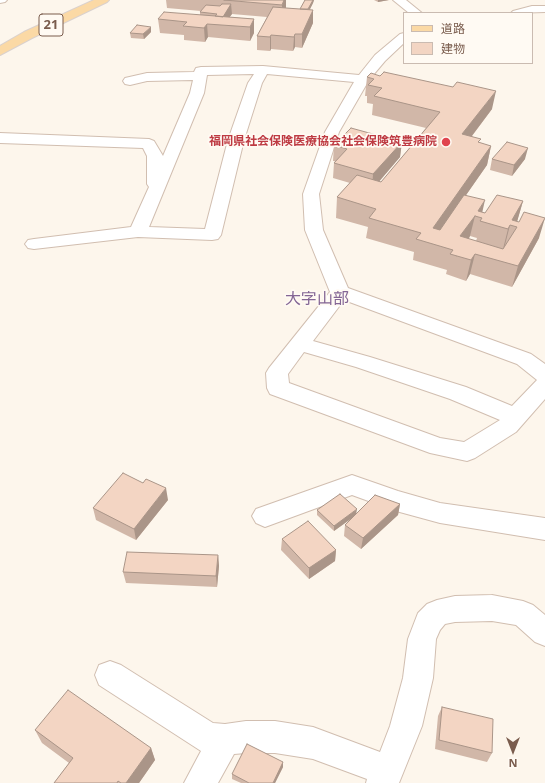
<!DOCTYPE html>
<meta charset="utf-8">
<style>
body{margin:0}
#map{position:relative;width:545px;height:783px;overflow:hidden;background:#fdf6ec;font-family:"Noto Sans","Noto Sans JP",sans-serif}
canvas{display:block}
.legend{position:absolute;left:403px;top:12px;width:130px;height:52px;box-sizing:border-box;background:#fffaf3;border:1px solid #cabbb1;margin:0;padding:5px 7px;list-style:none;font-size:12px;color:#7a5c4d}
.legend li{display:flex;align-items:center;gap:8px;height:20px}
.legend b{width:20px;border:1px solid #cabbb1}
.north{position:absolute;left:493px;top:731px;width:40px;height:40px;-webkit-text-stroke:3px #fffaf3;paint-order:stroke;rotate:180deg;font-size:11px;font-weight:700;line-height:16px;text-align:center;color:#7a5c4d}
.north::after{content:'';display:block;margin:auto;width:14px;height:18px;background:#7a5c4d;clip-path:polygon(50% 0,100% 100%,50% 72%,0 100%)}
</style>
<div id="map">
<canvas width="545" height="783"></canvas>
<ul class="legend">
<li><b style="height:5px;background:#fbd9a5"></b>道路</li>
<li><b style="height:11px;background:#f3d5c3"></b>建物</li>
</ul>
<div class="north">N</div>
</div>
<script>
const context = document.querySelector('canvas').getContext('2d');
context.lineJoin = 'round';
function shape(rows) {
  const path = new Path2D();
  for (const r of rows) {
    path.moveTo(r[0], r[1]);
    for (let i = 2; i < r.length; i += 2) path.lineTo(r[i], r[i + 1]);
  }
  return path;
}
function strokePath(path, color, width, dash) {
  context.strokeStyle = color;
  context.lineWidth = width;
  context.lineCap = dash ? 'butt' : 'round';
  context.setLineDash(dash || []);
  context.stroke(path);
}
function fillPath(path, color) {
  context.fillStyle = color;
  context.fill(path, 'evenodd');
}
function label(font, color, halo, rows, align = 'center') {
  context.font = font + ' "Noto Sans","Noto Sans JP",sans-serif';
  context.lineWidth = 3.5;
  context.setLineDash([]);
  context.textBaseline = 'middle';
  context.strokeStyle = halo;
  context.fillStyle = color;
  for (const [text, x, y, turn = 0] of rows) {
    context.save();
    context.translate(x, y);
    context.rotate((+turn || 0) * Math.PI / 180);
    context.textAlign = isNaN(turn) ? turn : align;
    if (halo) context.strokeText(text, 0, 0);
    context.fillText(text, 0, 0);
    context.restore();
  }
}
const minor = shape([
 [0,0,7,0,5,2,0,3,0,0],
 [393,0,406,0,422,13,409,13,393,0],
 [532,6,545,6,545,12,511,13,513,11,532,6],
 [404,33,404,43,385,61,369,80,339,132,319,194,323,230,348,288,531,354,545,364,545,399,516,432,475,458,467,461,430,453,270,394,267,388,266,373,269,368,330,292,305,230,303,194,325,132,354,82,267,74,262,83,244,140,221,235,218,239,212,240,138,237,34,249,28,248,25,244,28,240,34,239,131,227,149,187,147,184,147,156,143,148,0,143,0,133,149,139,154,141,163,156,190,93,193,80,147,81,130,85,125,84,123,81,125,78,147,73,194,72,196,68,201,67,263,66,359,75,375,55,400,34,404,33],
 [254,74,248,83,228,140,205,229,149,227,204,93,207,75,254,74],
 [344,300,517,364,537,380,512,406,466,387,370,357,313,341,344,300],
 [304,352,356,367,450,399,500,420,464,442,440,438,289,383,288,374,304,352],
 [352,475,398,491,440,503,545,518,545,540,440,523,396,511,352,495,265,527,256,523,252,516,256,509,352,475],
 [492,595,523,601,533,605,545,615,545,646,535,642,516,625,492,621,455,622,445,624,440,630,436,639,433,678,422,726,399,783,366,783,367,779,313,759,275,753,246,753,234,754,218,783,184,783,201,751,99,685,95,675,99,665,110,661,121,665,213,723,225,724,246,721,275,721,313,727,380,752,390,726,403,678,408,639,418,613,427,604,437,600,455,596,492,595]
]);
const primary = shape([
 [94,0,109,0,107,2,32,38,0,55,0,46,24,32,94,0]
]);
strokePath(minor, '#d1beb0', 2);
strokePath(primary, '#dad1cd', 2);
fillPath(minor, '#fff');
fillPath(primary, '#fbd9a5');
fillPath(shape([
 [166,0,286,0,286,8,300,9,305,0,314,0,313,3,310,9,313,23,302,48,295,47,293,51,271,49,270,51,257,50,257,36,267,17,232,14,229,17,254,19,254,33,250,41,208,37,205,42,184,40,184,35,160,33,158,19,200,15,200,12,201,11,167,8],
 [374,0,389,0,378,2],
 [151,32,144,39,131,38,130,33],
 [367,77,492,109,472,136,480,143,491,146,487,165,466,195,482,212,485,213,523,201,517,221,539,238,512,287,470,274,466,281,446,274,447,270,413,260,414,252,366,238,368,227,336,218,337,197,350,183,333,178,334,163,335,161,333,161,334,145,402,142,400,157,379,181,381,182,426,128,372,115,373,104,367,103,367,96,365,96],
 [470,236,477,238,476,241,469,239],
 [492,159,525,159,512,176,490,170],
 [168,500,136,540,96,520,93,508],
 [400,504,398,515,361,549,344,536,345,525,351,519,334,531,317,515,317,510,356,514],
 [282,539,336,550,335,561,309,579,281,550],
 [218,555,219,566,217,587,126,583,123,572],
 [442,707,492,753,487,762,435,749,438,716],
 [35,730,151,748,155,760,139,783,54,783,69,763,42,743],
 [283,762,283,767,275,783,241,783,232,779,232,774]
]), '#d1b7a8');
fillPath(shape([
 [284,0,286,0,286,10,282,18,282,5],
 [313,0,314,0,313,3,306,17,306,12],
 [378,0,389,0,378,2],
 [231,4,232,14,224,25,220,20],
 [313,10,313,23,302,48,302,34],
 [254,19,254,33,250,41,250,27],
 [207,24,208,37,205,42,204,28],
 [151,27,151,32,144,39,143,34],
 [295,34,295,47,293,51,294,37],
 [271,35,271,49,270,51,270,37],
 [496,91,492,109,459,153,462,134],
 [402,142,400,157,372,190,373,174],
 [491,146,487,165,432,244,433,228],
 [528,148,525,159,512,176,514,165],
 [485,200,481,218,478,211],
 [523,201,517,222,512,220],
 [475,216,470,236,456,257,460,236],
 [545,218,539,238,512,287,518,266],
 [510,225,505,245,503,249,508,229],
 [475,254,470,274,466,281,471,260],
 [166,488,168,500,136,540,134,529],
 [400,504,398,515,361,549,363,538],
 [357,509,356,515,334,531,334,526],
 [336,550,335,561,309,579,309,568],
 [218,555,219,566,217,587,216,576],
 [151,748,155,760,139,783,126,783],
 [283,762,283,767,275,783,273,783]
]), '#aa9588');
const building = shape([
 [224,0,284,0,282,5,224,0],
 [305,0,313,0,308,9,300,9,305,0],
 [222,4,231,4,223,17,215,16,217,14,200,12,206,5,220,6,222,4],
 [273,7,313,10,302,34,295,34,294,37,271,35,270,37,257,36,273,7],
 [164,12,254,19,250,27,207,24,204,28,183,26,187,22,158,19,164,12],
 [137,25,151,27,143,34,130,33,137,25],
 [384,72,453,87,457,82,496,91,462,134,481,139,478,142,491,146,433,228,440,230,464,195,485,200,478,211,485,213,497,195,523,201,512,220,519,222,524,212,545,218,518,266,475,254,471,260,450,254,453,250,416,239,421,233,369,218,376,209,337,197,357,175,381,182,440,112,374,96,382,88,368,85,374,79,367,77,371,73,380,76,384,72],
 [475,216,482,218,480,221,508,229,510,225,517,227,503,249,460,236,475,216],
 [351,128,402,142,373,174,334,163,347,149,334,145,351,128],
 [507,142,528,148,514,165,492,159,507,142],
 [123,473,143,483,146,479,166,488,134,529,93,508,123,473],
 [340,494,357,509,334,526,317,510,340,494],
 [375,495,400,504,363,538,345,525,375,495],
 [308,521,336,550,309,568,282,539,308,521],
 [127,552,218,555,216,576,123,572,127,552],
 [68,690,151,748,126,783,121,783,118,781,117,783,54,783,73,758,35,730,68,690],
 [442,707,493,719,492,753,439,740,442,707],
 [247,744,283,762,273,783,249,783,232,774,247,744]
]);
fillPath(building, '#f3d5c3');
strokePath(building, '#aa9588', 1);
for (const [x, y, r, color] of [
 [446,142,5,"#e0444e"]
]) {
  const dot = new Path2D();
  dot.arc(x, y, r, 0, 2 * Math.PI);
  context.fillStyle = color;
  context.fill(dot);
  strokePath(dot, '#fffaf3', 1.5);
}
label('bold 12px', '#be3a42', '#fffaf3', [
 ["福岡県社会保険医療協会社会保険筑豊病院",437,142]
], 'right');
for (const [x, y, w] of [
 [51,25,24]
]) {
  const box = new Path2D();
  box.roundRect(x - w / 2, y - 11, w, 22, 3);
  context.fillStyle = '#fffaf3';
  context.fill(box);
  strokePath(box, '#7a5c4d', 1);
}
label('bold 13px', '#7a5c4d', null, [
 ["21",51,25]
]);
label('16px', '#846695', '#fffaf3', [
 ["大字山部",317,299]
]);
</script>
